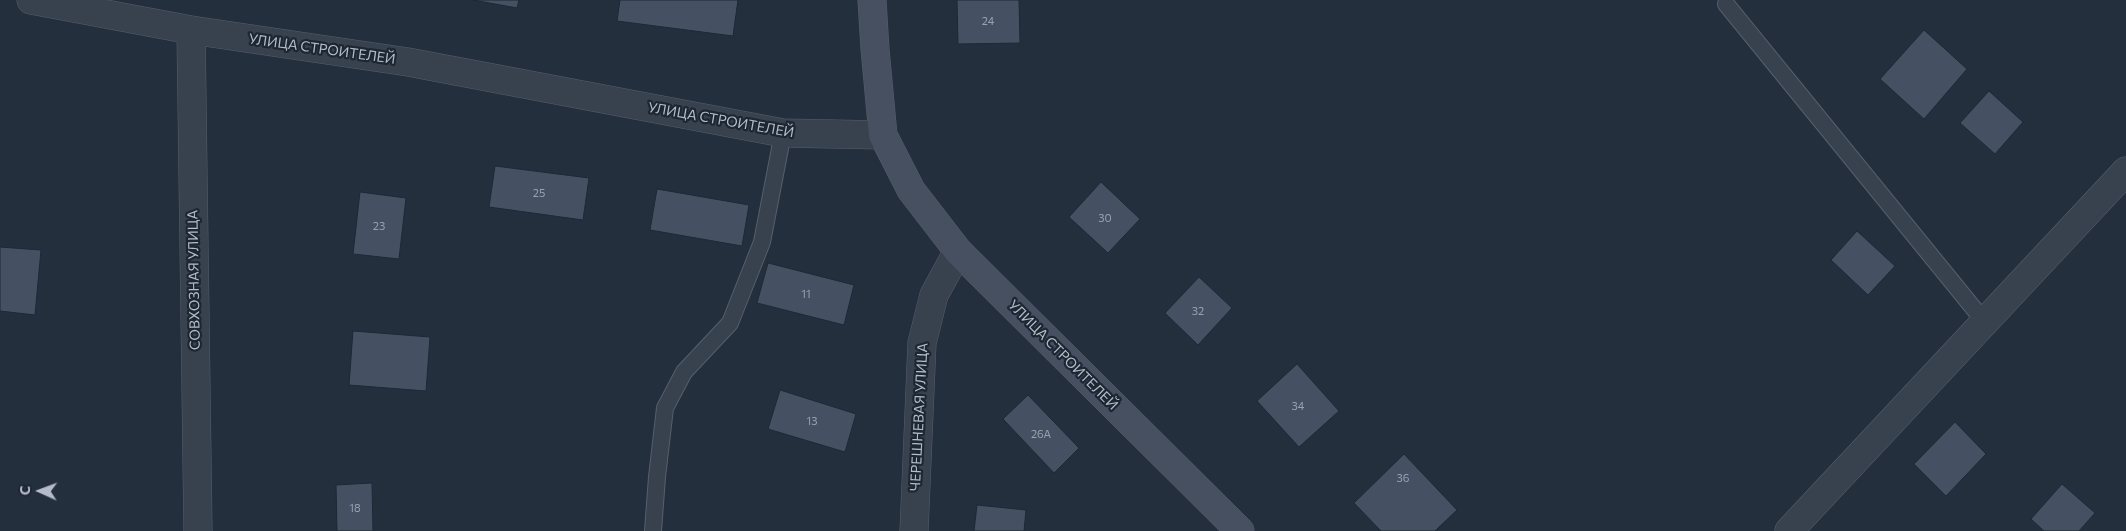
<!DOCTYPE html>
<meta charset="utf-8">
<style>
body{margin:0}
#map{position:relative;width:2126px;height:531px;overflow:hidden;background:#242f3e;font-family:Commissioner,sans-serif}
canvas{display:block}
.north{position:absolute;left:15px;top:466px;width:50px;height:50px;-webkit-text-stroke:4px #1d2633;paint-order:stroke;rotate:272deg;font-size:14px;font-weight:700;line-height:20px;text-align:center;color:#b4bcc9}
.north::after{content:'';display:block;margin:auto;width:18px;height:22px;background:#b4bcc9;clip-path:polygon(50% 0,100% 100%,50% 72%,0 100%)}
</style>
<div id="map">
<canvas width="2126" height="531"></canvas>
<div class="north">С</div>
</div>
<script>
const context = document.querySelector('canvas').getContext('2d');
context.lineJoin = 'round';
function fillPath(path, color) {
  context.fillStyle = color;
  context.fill(path, 'evenodd');
}
function shape(rows) {
  const path = new Path2D();
  for (const r of rows) {
    path.moveTo(r[0], r[1]);
    for (let i = 2; i < r.length; i += 2) path.lineTo(r[i], r[i + 1]);
  }
  return path;
}
function strokePath(path, color, width, dash) {
  context.strokeStyle = color;
  context.lineWidth = width;
  context.lineCap = dash ? 'butt' : 'round';
  context.setLineDash(dash || []);
  context.stroke(path);
}
function label(font, color, halo, rows, align = 'center') {
  context.font = font + ' Commissioner,sans-serif';
  context.lineWidth = 4.5;
  context.setLineDash([]);
  context.textBaseline = 'middle';
  context.strokeStyle = halo;
  context.fillStyle = color;
  for (const [text, x, y, turn = 0] of rows) {
    context.save();
    context.translate(x, y);
    context.rotate((+turn || 0) * Math.PI / 180);
    context.textAlign = isNaN(turn) ? turn : align;
    if (halo) context.strokeText(text, 0, 0);
    context.fillText(text, 0, 0);
    context.restore();
  }
}
const building = shape([
 [473,0,519,0,517,8,473,0],
 [620,0,738,0,733,36,617,21,620,0],
 [957,0,1019,0,1020,43,958,44,957,0],
 [1924,30,1967,69,1924,119,1880,79,1924,30],
 [1989,91,2023,122,1995,154,1960,123,1989,91],
 [495,166,589,178,583,220,489,207,495,166],
 [1101,182,1140,219,1108,253,1069,217,1101,182],
 [657,189,749,205,742,246,650,230,657,189],
 [360,192,406,198,399,259,353,254,360,192],
 [1857,231,1895,266,1868,295,1831,260,1857,231],
 [0,247,41,250,35,315,0,311,0,247],
 [768,263,854,285,844,325,757,303,768,263],
 [1199,277,1232,308,1198,345,1165,313,1199,277],
 [353,331,430,337,426,391,349,385,353,331],
 [1297,364,1339,411,1299,447,1257,401,1297,364],
 [780,390,856,414,845,452,768,429,780,390],
 [1028,395,1079,448,1054,473,1003,419,1028,395],
 [1955,422,1986,454,1946,496,1914,464,1955,422],
 [1404,454,1457,510,1435,531,1381,531,1354,503,1404,454],
 [372,483,373,531,337,531,336,485,372,483],
 [2062,484,2095,513,2079,531,2044,531,2031,519,2062,484],
 [977,505,1026,510,1024,531,974,531,977,505]
]);
fillPath(building, '#455162');
strokePath(building, '#1f2835', 1);
const lane = shape([
 [1726,4,1984,321],
 [653,531,657,477,665,408,684,372,730,323,762,242,783,133]
]);
const street = shape([
 [31,0,191,30,408,62,783,133,883,135],
 [191,30,198,531],
 [914,531,922,343,934,295,958,251],
 [1789,531,2126,171]
]);
const secondary = shape([
 [872,0,875,49,883,135,911,190,958,251,1240,531]
]);
strokePath(lane, '#565f6c', 18);
strokePath(street, '#565f6c', 29);
strokePath(secondary, '#565f6c', 29);
strokePath(lane, '#38414e', 16);
strokePath(street, '#38414e', 28);
strokePath(secondary, '#465061', 28);
label('11px', '#98a1af', null, [
 ["24",988,21],
 ["25",539,193],
 ["30",1105,218],
 ["23",379,226],
 ["11",806,294],
 ["32",1198,311],
 ["34",1298,406],
 ["13",812,421],
 ["26А",1041,434],
 ["36",1403,478],
 ["18",355,508]
]);
label('14px', '#b4bcc9', '#1d2633', [
 ["УЛИЦА СТРОИТЕЛЕЙ",322,49,8],
 ["УЛИЦА СТРОИТЕЛЕЙ",721,120,10],
 ["СОВХОЗНАЯ УЛИЦА",194,280,-91],
 ["УЛИЦА СТРОИТЕЛЕЙ",1063,355,45],
 ["ЧЕРЕШНЕВАЯ УЛИЦА",919,417,-87]
]);
</script>
